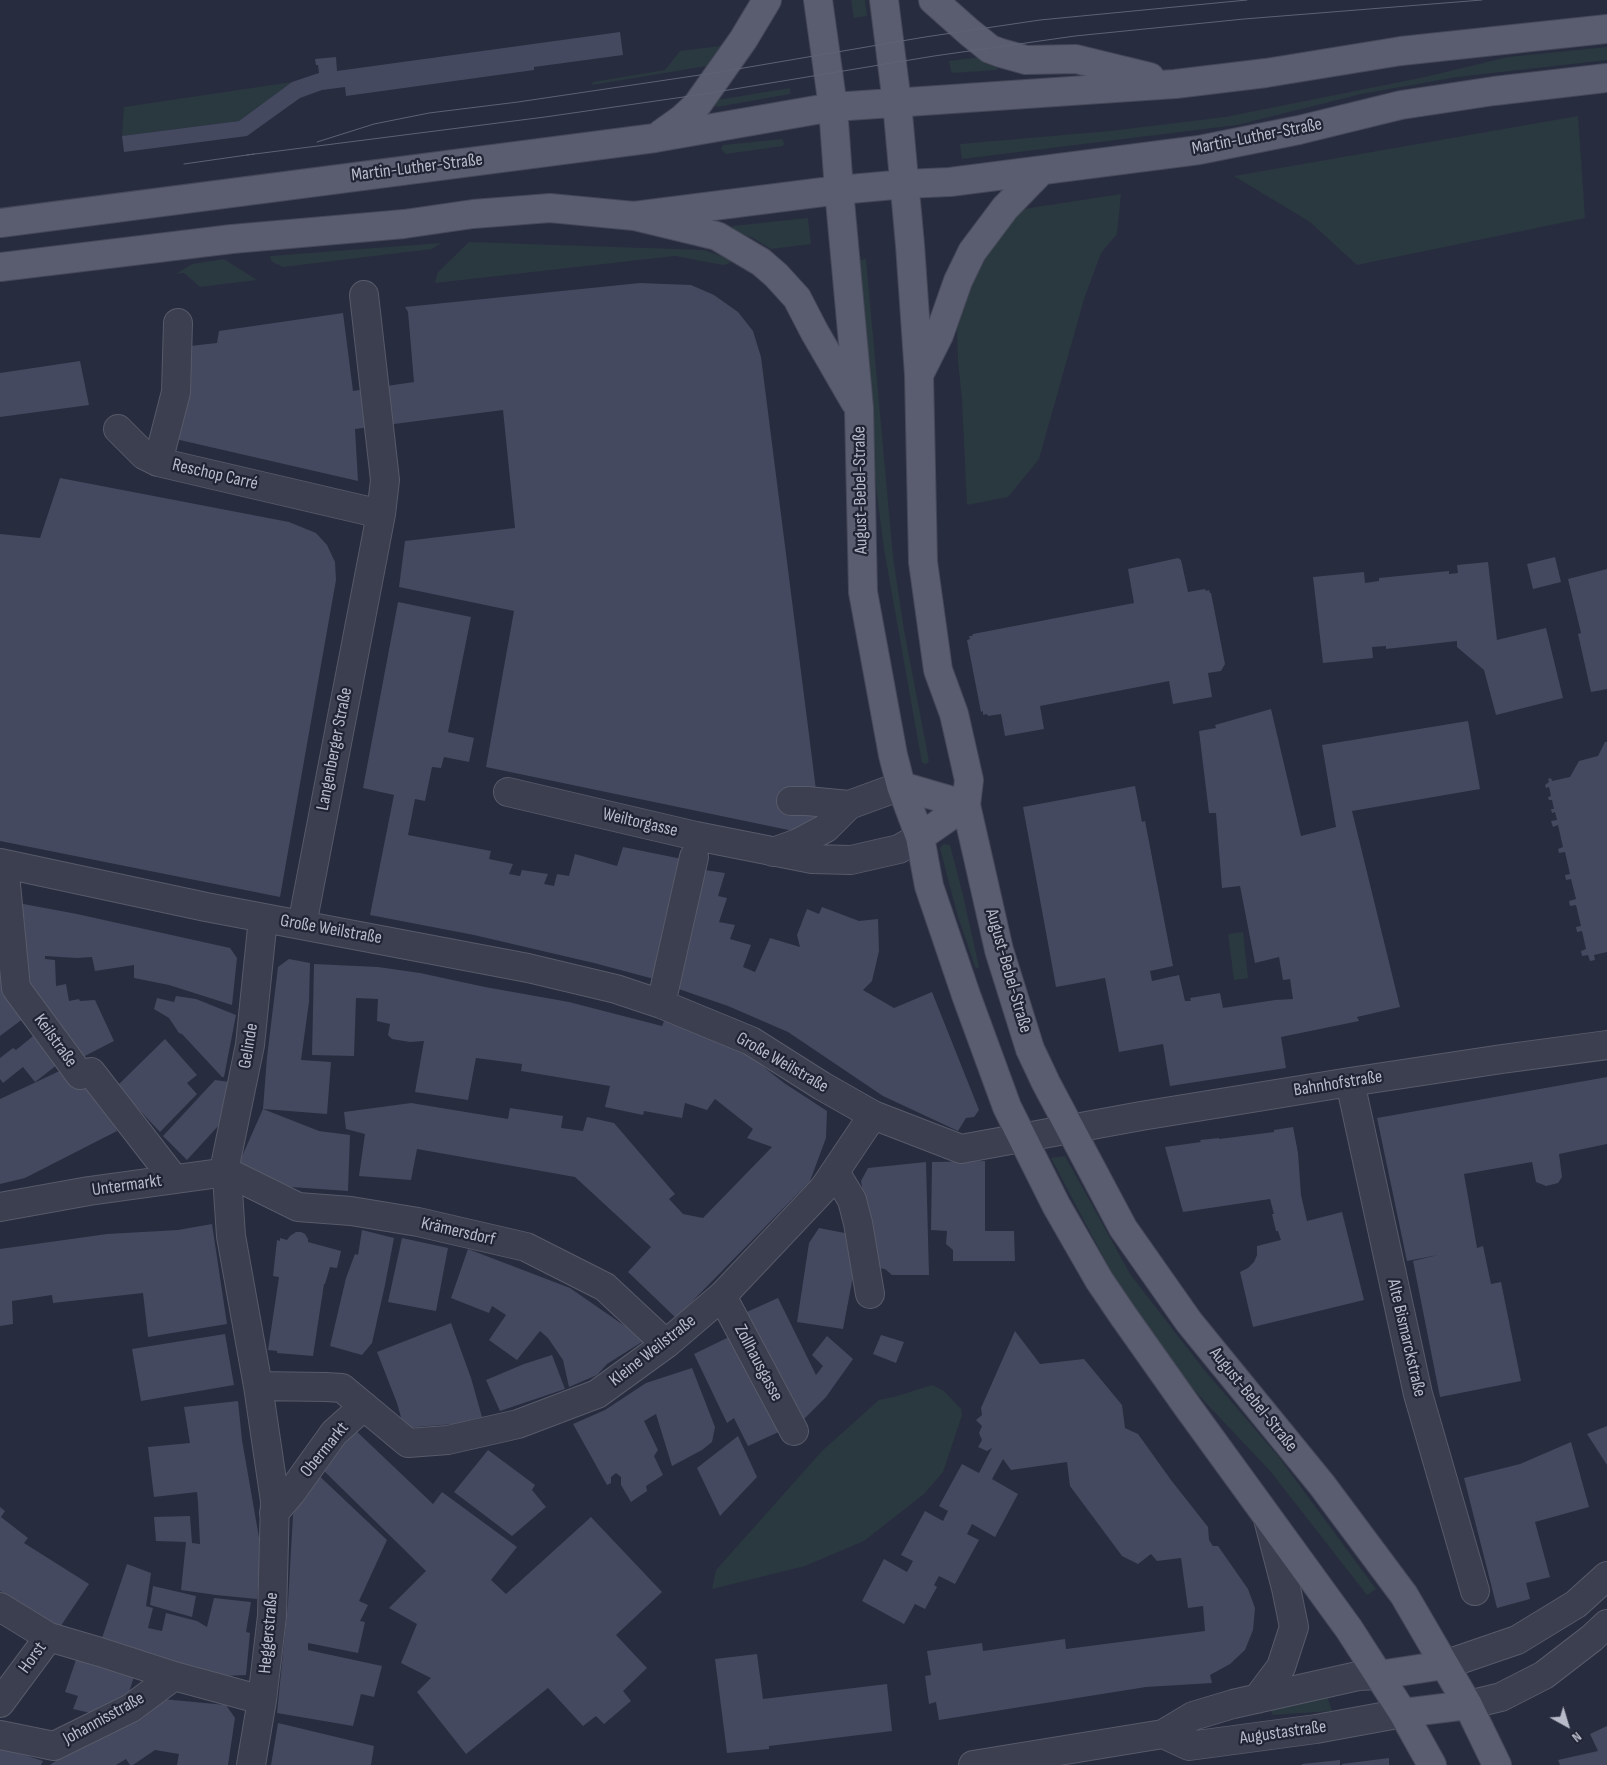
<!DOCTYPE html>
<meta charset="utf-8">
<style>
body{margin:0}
#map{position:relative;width:1607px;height:1765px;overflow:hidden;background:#282c3f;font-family:"Sofia Sans Condensed",sans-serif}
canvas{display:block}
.north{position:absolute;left:1542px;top:1700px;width:50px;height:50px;-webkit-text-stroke:4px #212434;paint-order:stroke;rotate:141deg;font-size:14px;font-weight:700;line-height:20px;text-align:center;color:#b8bbc9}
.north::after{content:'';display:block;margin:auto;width:18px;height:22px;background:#b8bbc9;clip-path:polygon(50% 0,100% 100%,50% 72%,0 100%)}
</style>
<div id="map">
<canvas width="1607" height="1765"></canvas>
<div class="north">N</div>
</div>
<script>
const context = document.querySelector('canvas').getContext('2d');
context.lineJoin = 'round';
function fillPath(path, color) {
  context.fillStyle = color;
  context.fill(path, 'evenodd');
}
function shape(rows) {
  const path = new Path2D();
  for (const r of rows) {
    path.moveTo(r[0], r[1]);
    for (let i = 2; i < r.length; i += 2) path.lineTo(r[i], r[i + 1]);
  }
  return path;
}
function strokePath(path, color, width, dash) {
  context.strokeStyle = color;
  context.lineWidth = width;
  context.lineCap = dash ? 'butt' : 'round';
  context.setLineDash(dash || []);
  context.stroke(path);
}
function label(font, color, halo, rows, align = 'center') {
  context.font = font + ' "Sofia Sans Condensed",sans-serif';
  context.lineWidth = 4.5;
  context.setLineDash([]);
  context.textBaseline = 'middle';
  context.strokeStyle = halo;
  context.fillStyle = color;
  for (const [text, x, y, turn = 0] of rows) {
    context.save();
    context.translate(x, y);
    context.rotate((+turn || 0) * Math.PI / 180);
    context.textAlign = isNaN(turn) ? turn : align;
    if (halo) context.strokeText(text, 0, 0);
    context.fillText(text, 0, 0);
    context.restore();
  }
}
fillPath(shape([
 [851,0,865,0,867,16,854,18],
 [720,46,707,66,592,85,593,82,665,70,680,51],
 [1607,47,1607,60,1457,77,1361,94,1237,125,962,159,960,144,1110,131,1225,117,1425,77,1508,57],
 [981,57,998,68,996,70,953,73,951,71,949,61],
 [292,82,239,121,122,136,124,107],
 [790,88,790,94,717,107,714,104,717,100],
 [1578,116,1585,218,1357,265,1310,222,1234,176],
 [782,139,784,143,783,146,726,154,721,149,723,145],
 [1121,194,1117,234,1101,253,1084,299,1039,459,1008,497,967,505,962,400,958,361,957,330,966,298,978,270,1009,219,1015,212,1024,209],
 [808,218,811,244,771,249,753,238,733,230,733,226],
 [469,242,704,250,733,260,728,264,723,265,675,256,435,283,438,272],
 [441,243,432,249,283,267,274,263,271,260,270,256],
 [224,259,257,280,200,287,184,273,176,274,192,264],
 [866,259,893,557,904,630,929,761,927,764,922,763,884,549,876,487,854,261],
 [944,844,950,845,963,895,979,967,976,969,958,917,940,848],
 [1243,932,1248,978,1234,980,1228,934],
 [1065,1156,1130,1274,1205,1371,1278,1456,1376,1589,1367,1595,1271,1472,1191,1387,1118,1285,1051,1158],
 [932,1385,944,1391,961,1409,962,1415,943,1472,924,1494,864,1541,805,1566,712,1589,716,1570,822,1451,879,1400,897,1396],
 [1327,1696,1332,1711,1272,1715,1271,1708]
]), '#2a3840');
fillPath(shape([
 [620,32,623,55,534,67,534,70,346,96,345,87,322,90,300,98,247,136,124,152,122,136,239,121,292,82,319,73,318,65,316,65,315,59,336,57,337,71],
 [640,283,691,285,714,295,738,312,753,331,761,357,822,837,486,767,514,611,399,587,405,541,515,528,503,410,355,429,358,481,171,438,190,346,217,343,219,331,343,313,353,391,414,382,408,312,405,307],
 [80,361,89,405,0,417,0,373],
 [60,478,289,522,316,533,327,545,335,562,336,580,280,897,0,841,0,534,40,538],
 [1555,557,1561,582,1533,589,1527,564],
 [1178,558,1181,560,1188,592,1205,589,1206,591,1209,590,1210,593,1211,593,1225,664,1221,671,1208,673,1212,697,1173,704,1169,681,1040,706,1044,729,1005,736,1001,714,988,716,987,714,983,715,983,711,981,712,967,640,970,639,969,636,972,636,973,634,1134,603,1128,569],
 [1488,562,1497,640,1546,628,1563,698,1496,715,1484,670,1457,647,1457,641,1386,649,1386,646,1372,647,1373,658,1323,663,1313,577,1364,572,1365,583,1379,581,1379,578,1449,571,1449,574,1458,573,1457,565],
 [1607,569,1607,689,1591,692,1578,634,1581,633,1568,579],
 [398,602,471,617,448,732,474,738,469,762,444,757,441,768,432,767,425,801,415,799,408,835,491,851,489,859,513,864,509,874,520,876,522,870,548,874,544,884,554,886,557,874,569,876,575,854,617,866,623,847,687,860,654,979,594,963,474,935,370,915,394,795,363,788],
 [1271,709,1301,836,1336,827,1322,745,1468,721,1480,789,1352,811,1400,1007,1357,1017,1359,1021,1281,1037,1286,1068,1170,1086,1163,1044,1119,1052,1105,978,1056,987,1023,807,1135,786,1142,822,1145,821,1173,966,1150,971,1152,981,1179,975,1185,1001,1191,1001,1190,998,1220,993,1223,1008,1275,1000,1293,999,1290,979,1283,980,1279,957,1255,963,1240,886,1222,888,1216,813,1209,813,1199,731,1216,728,1215,725],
 [1605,742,1607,742,1607,952,1594,955,1595,960,1590,961,1588,955,1582,956,1581,951,1586,949,1582,931,1577,932,1576,927,1581,926,1576,905,1570,906,1569,901,1576,899,1571,879,1566,880,1565,875,1570,874,1565,852,1559,853,1558,849,1563,847,1558,825,1553,827,1551,821,1557,820,1555,812,1552,813,1551,809,1554,809,1552,800,1549,800,1548,797,1551,796,1549,787,1546,788,1545,785,1549,782,1548,779,1551,778,1552,781,1570,777,1579,761,1598,756],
 [698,869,725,873,718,896,727,898,719,922,735,925,730,939,751,945,743,967,755,972,770,938,800,947,797,935,807,909,819,914,822,907,859,921,878,919,879,951,872,981,863,990,894,1008,932,992,979,1110,974,1117,966,1118,958,1131,883,1096,788,1032,728,1006,667,985],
 [18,903,77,914,230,948,237,958,232,1005,169,985,134,978,134,965,95,971,92,957,77,958,45,956,45,959,55,960,56,986,66,984,69,1001,79,999,80,1001,95,1000,114,1041,77,1060,31,998,23,955],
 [0,919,28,1015,0,1036],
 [289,959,310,963,309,1002,301,1060,331,1062,327,1114,263,1109,319,1131,350,1135,348,1191,291,1187,239,1163,263,1109,267,1057,278,967],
 [314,964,378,967,420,973,485,987,569,1002,662,1026,664,1021,746,1053,784,1083,827,1111,826,1138,810,1181,676,1318,628,1272,651,1247,575,1177,417,1149,411,1180,359,1176,365,1134,346,1129,344,1112,411,1103,508,1119,510,1108,563,1116,561,1128,583,1131,587,1117,614,1123,675,1194,669,1199,683,1214,703,1218,772,1147,747,1138,753,1129,715,1099,707,1110,685,1103,682,1118,644,1111,643,1115,605,1107,610,1086,521,1071,522,1064,476,1058,468,1100,415,1092,424,1041,410,1042,392,1039,388,1035,390,1024,377,1021,378,999,356,998,354,1056,312,1055],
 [176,996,196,999,236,1015,224,1077,222,1077,182,1034,179,1033,169,1018,154,1009,157,998,174,1002],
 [38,1032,62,1061,35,1082,23,1067,3,1083,0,1079,0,1058,13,1048,16,1050],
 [165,1039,197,1075,187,1083,197,1094,160,1132,117,1086],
 [66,1068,94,1082,117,1131,25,1178,0,1184,0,1099],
 [1607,1077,1607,1144,1559,1154,1562,1177,1558,1183,1546,1186,1536,1182,1532,1162,1464,1174,1477,1248,1483,1246,1491,1284,1501,1282,1521,1381,1440,1397,1413,1261,1438,1255,1407,1261,1377,1118],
 [215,1080,229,1082,220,1124,187,1160,163,1136],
 [1293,1127,1298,1153,1301,1195,1307,1221,1342,1212,1364,1300,1253,1327,1240,1272,1248,1268,1254,1262,1257,1255,1257,1246,1281,1240,1278,1231,1276,1231,1272,1214,1274,1214,1270,1199,1183,1212,1165,1147,1201,1142,1200,1140,1219,1138,1219,1139,1274,1132,1274,1130],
 [985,1161,985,1231,1014,1231,1015,1261,953,1261,953,1250,946,1244,947,1231,931,1230,932,1162],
 [926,1162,929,1275,892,1275,885,1269,876,1268,861,1181,868,1168],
 [212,1224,227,1324,148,1337,143,1293,53,1303,52,1295,12,1301,13,1324,0,1326,0,1249,107,1234,178,1230],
 [819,1228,855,1235,858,1250,843,1329,797,1322,809,1243],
 [362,1230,394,1238,385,1285,372,1343,362,1355,330,1346,346,1278,355,1254,358,1255],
 [296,1232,301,1232,305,1234,308,1239,308,1242,341,1251,337,1268,330,1267,325,1284,324,1284,313,1356,277,1353,277,1351,268,1350,279,1277,273,1276,277,1240,280,1241,280,1238,287,1240,290,1236],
 [402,1238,448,1248,436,1311,388,1302],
 [468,1249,570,1288,645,1340,607,1364,597,1375,569,1387,563,1360,548,1338,540,1331,517,1360,489,1340,506,1315,492,1306,489,1313,451,1298],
 [778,1298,816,1375,823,1366,812,1355,827,1336,853,1359,826,1397,796,1427,738,1316],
 [451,1323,471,1378,482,1417,454,1424,404,1428,397,1403,377,1352],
 [1015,1331,1040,1364,1084,1359,1122,1405,1125,1428,1138,1434,1171,1480,1208,1527,1209,1540,1213,1546,1218,1546,1248,1589,1255,1608,1253,1630,1245,1650,1230,1664,1210,1675,1212,1683,1146,1687,939,1720,936,1702,929,1704,925,1676,931,1675,927,1651,982,1643,983,1651,1065,1639,1066,1649,1205,1631,1203,1606,1188,1608,1181,1558,1157,1561,1151,1554,1138,1564,1122,1556,1070,1486,1067,1462,1011,1470,1003,1459,992,1479,1018,1494,995,1537,972,1524,967,1534,979,1540,955,1584,939,1576,934,1585,937,1587,925,1609,915,1604,904,1624,862,1601,884,1559,907,1572,913,1561,901,1555,925,1511,943,1521,948,1511,939,1506,962,1464,979,1473,992,1448,987,1451,978,1447,982,1440,979,1433,982,1426,976,1420,982,1415,981,1408],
 [225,1334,234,1385,141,1401,132,1349],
 [881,1335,904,1342,896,1363,873,1354],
 [731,1336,763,1403,768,1401,783,1430,748,1446,734,1418,727,1423,694,1354],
 [552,1355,565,1389,500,1411,486,1380,524,1364],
 [692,1368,715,1427,712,1442,702,1450,672,1466,656,1414,644,1421,658,1450,654,1456,663,1475,646,1486,647,1491,631,1502,621,1485,621,1477,616,1473,611,1477,611,1483,607,1485,573,1424,605,1410,646,1383],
 [238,1401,242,1440,261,1549,257,1599,216,1595,181,1590,186,1542,156,1541,154,1517,190,1516,192,1543,200,1544,198,1502,197,1492,154,1497,148,1447,190,1443,184,1407],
 [1607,1426,1607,1465,1587,1434],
 [353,1428,433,1504,442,1492,517,1547,491,1580,506,1594,591,1517,662,1592,616,1635,647,1668,623,1691,631,1701,604,1724,596,1716,583,1726,548,1688,466,1754,417,1692,431,1678,401,1663,417,1624,389,1608,426,1571,318,1465],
 [738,1436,757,1477,720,1516,697,1468],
 [1571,1442,1589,1507,1535,1522,1550,1577,1526,1583,1530,1599,1497,1608,1464,1478,1520,1464],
 [488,1450,535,1485,532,1490,546,1507,512,1536,454,1492],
 [312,1469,387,1540,359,1601,368,1605,360,1621,365,1622,358,1653,308,1643,308,1650,382,1666,374,1697,361,1694,353,1726,277,1713,288,1603,293,1515,298,1494],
 [0,1507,5,1511,1,1517,28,1538,24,1543,89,1584,60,1627,0,1591],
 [127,1564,151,1573,146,1606,153,1608,148,1628,162,1631,166,1613,197,1621,207,1627,214,1598,251,1602,246,1632,250,1633,246,1675,223,1676,100,1644],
 [153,1586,196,1596,192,1617,150,1605],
 [79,1651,137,1667,125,1705,104,1716,73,1709,78,1696,65,1692],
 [757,1654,763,1699,887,1684,892,1731,769,1746,769,1749,727,1753,715,1659],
 [152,1698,226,1705,235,1718,228,1765,177,1765,179,1754,155,1750,133,1765,130,1765,126,1759,116,1765,50,1765,107,1725],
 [278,1723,374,1746,371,1765,271,1765],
 [1607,1726,1607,1765,1560,1765,1558,1760,1598,1751,1590,1734],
 [0,1747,43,1761,41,1765,0,1765],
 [1389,1758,1389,1765,1342,1765,1342,1764],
 [1340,1760,1340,1765,1302,1765,1302,1764]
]), '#44495f');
const minor = shape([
 [178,323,176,392,158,462,381,514],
 [118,429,144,455,158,462],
 [508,792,696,836,812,859,851,860,899,849,920,837],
 [791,801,807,801,849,805],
 [773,852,798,843,826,828,849,805,901,786],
 [0,863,206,907,528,968,616,989,661,1004,751,1041,822,1086,873,1115,961,1149,1141,1116,1350,1082,1502,1059,1607,1045],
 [4,864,16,988,80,1075,91,1072,174,1179],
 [302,925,381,514,385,480,364,295],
 [661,1004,694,857],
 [1350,1082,1418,1394,1475,1591],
 [227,1172,298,1207,351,1211,418,1222,526,1247,605,1287,666,1344],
 [835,1172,852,1200,858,1223,870,1294],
 [0,1207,89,1191,227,1172],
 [722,1296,794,1431],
 [258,1386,326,1387,342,1388,408,1443,448,1440,518,1424,597,1394,666,1344,722,1296,824,1188,873,1115],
 [274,1513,291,1493,334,1433,364,1406],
 [0,1607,49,1637,100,1652,174,1676,262,1700],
 [1444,1665,1517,1640,1576,1604,1607,1576],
 [1257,1699,1281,1667,1294,1627,1286,1588,1268,1519],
 [0,1703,49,1637],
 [1468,1705,1501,1697,1544,1675,1592,1638,1607,1624],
 [1163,1734,1189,1746,1316,1729,1403,1713],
 [0,1735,54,1746,131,1708,174,1676],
 [251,1765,262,1700,272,1616,275,1501,258,1386,231,1236,226,1161,250,1045,263,918],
 [973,1765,1163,1734,1193,1716,1233,1704,1358,1676,1379,1675]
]);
const major = shape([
 [818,0,833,107,839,190,859,408,863,592,893,755,901,786,920,837,929,886,966,995,1007,1107,1056,1205,1099,1280,1122,1314,1187,1406,1349,1629,1403,1713,1432,1765],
 [884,0,897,103,910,245,919,375,923,562,938,670,954,714,969,780,966,805,999,950,1030,1049,1046,1083,1123,1228,1189,1322,1322,1485,1404,1595,1468,1705,1497,1765],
 [933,0,969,32,990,49,1001,53,1026,60,1076,59,1150,77],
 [661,134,682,119,697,105,743,40,767,0],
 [634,216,839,190,905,184,950,182,1199,150,1299,130,1401,105,1494,91,1607,78],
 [0,223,655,138,833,107,1175,84,1266,73,1401,51,1607,29],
 [0,267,232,239,404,224,473,214,550,208,634,216,717,236,761,262,776,275,797,298,814,331,855,402],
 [920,373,939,335,958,281,972,252,1005,208,1042,170],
 [901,786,966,805],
 [920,837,966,805],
 [1379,1675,1444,1665],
 [1403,1713,1468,1705]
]);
strokePath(minor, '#575a69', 30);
strokePath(major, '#454858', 30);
strokePath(minor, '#3c3f4f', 28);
strokePath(major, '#5a5d6f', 28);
strokePath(shape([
 [317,142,374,124,429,113,518,102,720,72,925,37,1040,20,1247,0],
 [247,155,545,117,704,94,934,56,1075,36,1244,19,1482,0],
 [184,164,254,154]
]), '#5e6276', 1);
label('18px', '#b8bbc9', '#212434', [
 ["Martin-Luther-Straße",1257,137,-11],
 ["Martin-Luther-Straße",417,168,-7],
 ["Reschop Carré",215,475,13],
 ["August-Bebel-Straße",861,490,-91],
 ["Langenberger Straße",335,749,-79],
 ["Weiltorgasse",640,823,13],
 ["Große Weilstraße",331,930,10],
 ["August-Bebel-Straße",1008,971,74],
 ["Keilstraße",55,1041,54],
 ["Gelinde",249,1046,-81],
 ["Große Weilstraße",782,1063,30],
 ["Bahnhofstraße",1338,1084,-9],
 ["Untermarkt",127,1186,-8],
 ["Krämersdorf",458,1232,13],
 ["Alte Bismarckstraße",1406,1338,77],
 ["Kleine Weilstraße",653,1351,-38],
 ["Zollhausgasse",758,1363,62],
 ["August-Bebel-Straße",1253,1400,51],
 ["Obermarkt",325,1450,-51],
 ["Heggerstraße",269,1633,-85],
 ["Horst",33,1658,-54],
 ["Johannisstraße",104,1719,-29],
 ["Augustastraße",1283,1733,-8]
]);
</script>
